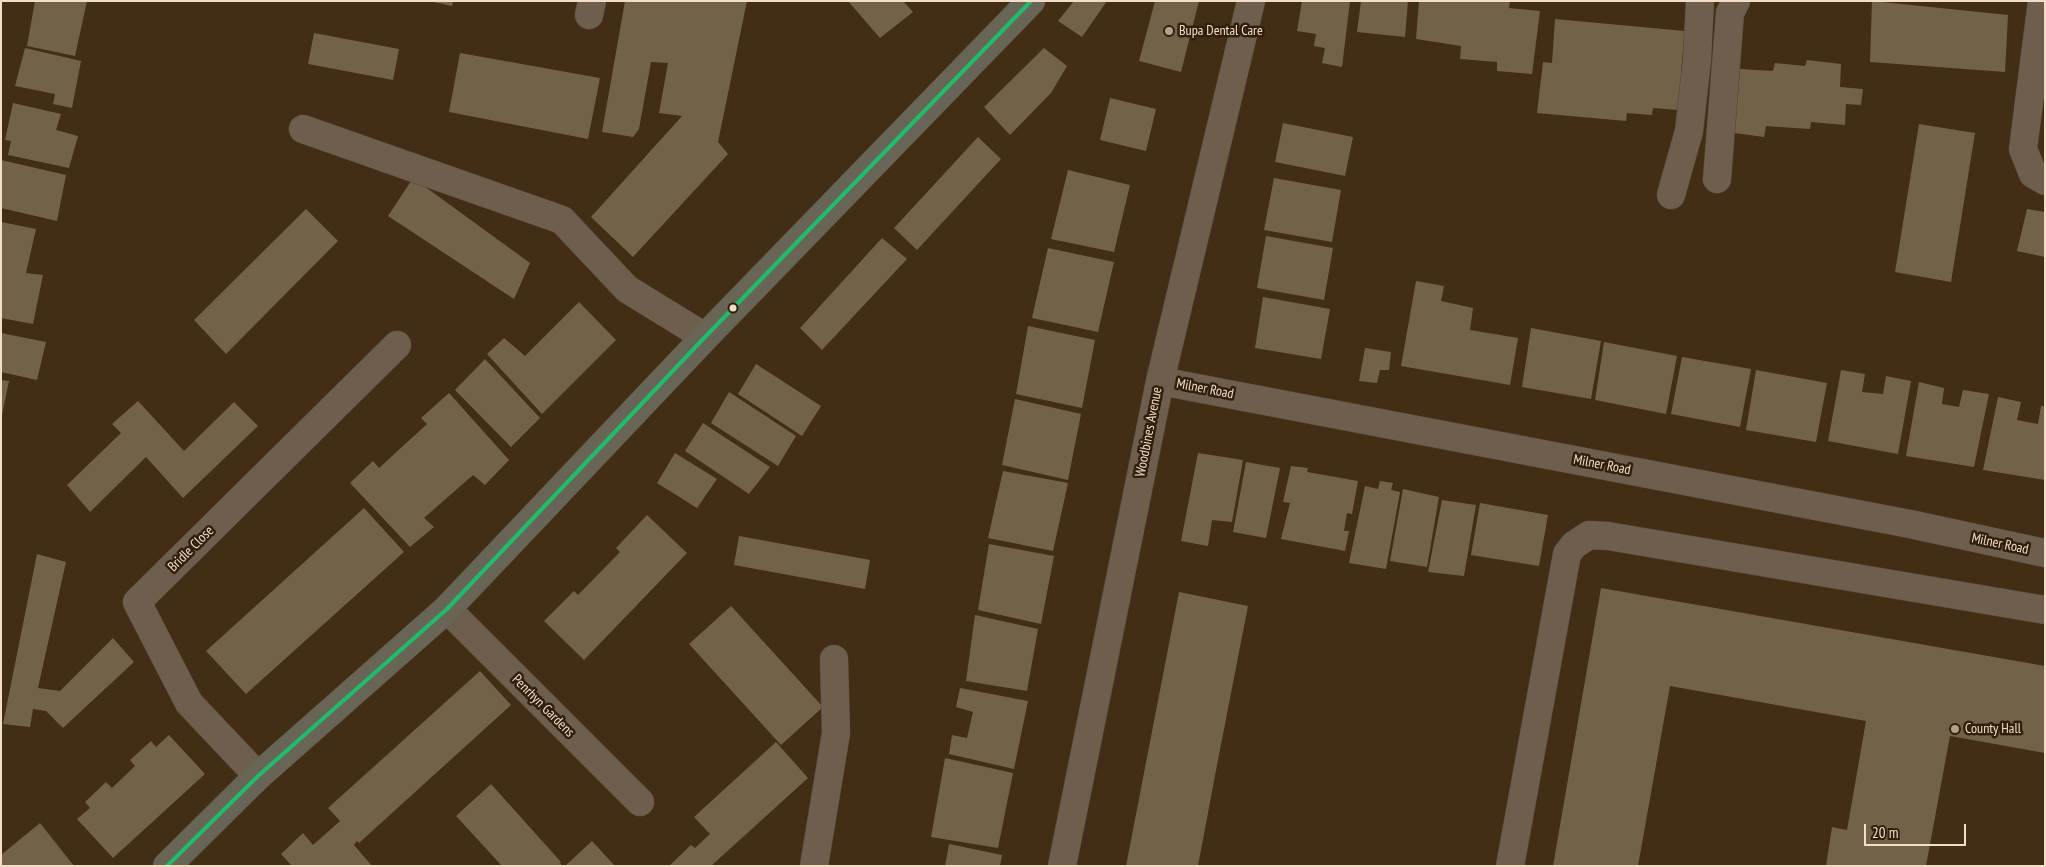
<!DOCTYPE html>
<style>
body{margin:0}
#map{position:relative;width:2046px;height:867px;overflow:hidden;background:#422e14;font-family:"PT Sans Narrow",sans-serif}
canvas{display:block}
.frame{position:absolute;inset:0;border:2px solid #f4ddc6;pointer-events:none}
.scale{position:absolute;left:1864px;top:824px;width:102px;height:22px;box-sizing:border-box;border:2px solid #f4ddc6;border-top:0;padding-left:6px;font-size:15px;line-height:18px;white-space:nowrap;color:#f4ddc6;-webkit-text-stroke:4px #2f1f0c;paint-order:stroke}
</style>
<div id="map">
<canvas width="2046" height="867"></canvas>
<div class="frame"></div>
<div class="scale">20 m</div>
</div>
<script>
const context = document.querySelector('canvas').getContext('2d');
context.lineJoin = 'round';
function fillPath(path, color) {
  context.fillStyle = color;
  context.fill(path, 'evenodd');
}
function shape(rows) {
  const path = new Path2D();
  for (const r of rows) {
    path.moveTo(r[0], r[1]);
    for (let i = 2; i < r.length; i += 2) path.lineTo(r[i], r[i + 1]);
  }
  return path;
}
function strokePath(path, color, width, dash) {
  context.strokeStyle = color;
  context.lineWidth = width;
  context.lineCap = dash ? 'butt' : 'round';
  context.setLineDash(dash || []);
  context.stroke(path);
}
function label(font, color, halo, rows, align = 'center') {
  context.font = font + ' "PT Sans Narrow",sans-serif';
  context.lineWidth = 5;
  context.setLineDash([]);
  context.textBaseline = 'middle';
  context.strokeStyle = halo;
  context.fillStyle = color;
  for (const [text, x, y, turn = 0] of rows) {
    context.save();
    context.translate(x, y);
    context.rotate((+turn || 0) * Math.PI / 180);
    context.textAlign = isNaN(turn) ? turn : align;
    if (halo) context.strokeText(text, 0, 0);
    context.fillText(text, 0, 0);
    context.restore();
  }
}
fillPath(shape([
 [35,1,87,1,75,56,27,46],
 [429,1,453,1,452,6],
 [625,1,747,1,718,142,728,154,633,257,591,217,682,116,659,113,668,63,651,62,639,129,633,137,602,132],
 [848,1,903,1,913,12,880,38],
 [1074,1,1107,1,1082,37,1058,21],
 [1155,1,1199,1,1181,72,1139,61],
 [1302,1,1350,1,1342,67,1322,63,1325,48,1314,46,1316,34,1297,31],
 [1361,1,1408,1,1405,37,1357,32],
 [1419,1,1510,1,1509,8,1540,11,1532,74,1497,71,1497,62,1460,59,1461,46,1416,39],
 [1872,1,2008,15,2005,72,1870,62],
 [1555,19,1685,31,1681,73,1706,77,1703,112,1653,108,1652,115,1627,113,1626,121,1537,113,1543,62,1552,63],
 [314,33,399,49,393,80,308,64],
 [25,48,81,61,72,108,53,104,55,94,15,86],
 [1044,48,1067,66,1051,93,1010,135,984,107],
 [460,53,600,78,588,139,449,112],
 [1807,60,1841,64,1840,87,1863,89,1861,105,1846,104,1845,125,1811,122,1810,129,1766,126,1764,137,1727,132,1732,92,1738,92,1740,69,1773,71,1775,63,1805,66],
 [1110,98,1156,109,1146,151,1100,140],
 [13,103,61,114,56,130,78,136,69,168,8,155,11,141,5,140],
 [1283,123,1353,137,1345,176,1275,162],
 [1919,124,1975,133,1951,282,1895,272],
 [978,137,1001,159,917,250,894,228],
 [1,160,66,175,57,221,1,208],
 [1068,170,1130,185,1114,252,1051,239],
 [413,178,530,263,514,299,388,216],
 [1274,178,1341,190,1332,242,1264,230],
 [306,209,338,241,226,354,194,320],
 [2027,209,2045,212,2045,257,2017,251],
 [1,222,36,229,26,273,43,275,33,324,1,318],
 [1266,236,1333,248,1324,300,1257,288],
 [882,238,907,259,822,350,800,328],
 [1048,248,1114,262,1098,332,1032,318],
 [1416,281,1444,286,1441,301,1473,308,1470,330,1518,338,1510,385,1401,366],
 [1263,297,1330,309,1321,359,1255,348],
 [579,302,616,340,542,414,487,354,504,338,525,356],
 [1028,326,1095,340,1082,408,1016,394],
 [1531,328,1601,341,1591,399,1522,387],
 [1,333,46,342,37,380,1,372],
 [1604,342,1677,356,1666,414,1595,400],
 [1365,348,1391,352,1389,370,1380,370,1377,383,1359,381],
 [1682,357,1751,369,1740,427,1671,414],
 [485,359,540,418,511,447,455,390],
 [756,364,821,406,802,436,738,394],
 [1756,370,1827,383,1816,442,1746,430],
 [1841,370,1865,374,1862,392,1883,394,1886,376,1911,381,1898,454,1828,441],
 [1,380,9,381,2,415,1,415],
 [1919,382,1944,388,1942,404,1959,407,1963,390,1989,394,1974,467,1906,456],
 [729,392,796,436,778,466,711,423],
 [449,393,509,460,485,485,473,475,424,518,434,527,410,547,350,483,373,461,379,468,427,424,421,418],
 [1998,397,2021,402,2017,420,2038,424,2041,406,2045,406,2045,480,1983,470],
 [1015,399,1081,414,1068,480,1002,465],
 [138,401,184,451,234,402,258,426,183,498,146,457,90,512,67,485,121,433,112,424],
 [703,423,770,467,749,494,685,451],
 [675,453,717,479,697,508,657,483],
 [1198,453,1243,460,1232,522,1212,520,1208,546,1181,541],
 [1246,462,1280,468,1266,538,1233,532],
 [1291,466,1308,468,1307,472,1358,481,1352,514,1347,513,1344,531,1349,531,1345,551,1281,539,1290,503,1283,502],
 [1003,471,1068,483,1053,551,988,538],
 [1380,481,1393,483,1391,490,1400,492,1386,569,1349,563,1365,486,1378,489],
 [1403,489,1439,497,1427,567,1390,561],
 [1442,500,1476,505,1464,576,1428,572],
 [1480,503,1548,515,1539,566,1471,555],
 [364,508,404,552,246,694,206,651],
 [647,515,687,553,584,660,544,621,574,591,578,595,620,552,616,548],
 [739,536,870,560,865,589,734,565],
 [989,544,1054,556,1041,624,978,610],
 [37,554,66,562,38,688,60,691,113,638,134,662,63,728,46,711,33,709,30,727,3,724],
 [1601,588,2045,666,2045,753,1950,736,1926,866,1826,866,1832,827,1847,830,1866,721,1670,686,1638,866,1553,866],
 [1179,592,1248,606,1217,765,1198,866,1126,866],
 [731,606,823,707,781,745,689,644],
 [975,615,1038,629,1027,691,966,681],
 [480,671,511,705,359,843,357,841,354,845,372,866,292,866,281,854,303,833,313,845,340,821,328,808],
 [960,688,1028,701,1014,769,949,754,952,735,967,738,973,712,956,707],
 [169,735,205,774,113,858,77,819,90,808,85,802,106,782,112,788,135,766,130,760,151,741,156,747],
 [776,742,808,778,711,866,669,866,691,845,695,848,710,834,694,817],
 [945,758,1013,773,998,848,931,837],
 [491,784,561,862,560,863,562,866,502,866,456,816],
 [40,823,74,866,1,866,1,855],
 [592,841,615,866,565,866],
 [949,844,1002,855,1000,866,945,866]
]), '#726348');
const minor = shape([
 [2042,1,2023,149,2033,174,2045,181],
 [589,15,592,1],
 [303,129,562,220,627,289,705,337],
 [1717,179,1730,13,1736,1],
 [1671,195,1689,131,1697,60,1700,1],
 [1160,381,1910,524,2045,553],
 [447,609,640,802],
 [258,776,189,703,137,602,397,345],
 [814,866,836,733,834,659],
 [1062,866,1160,381,1251,1],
 [1510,866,1567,554,1574,545,1589,535,1608,536,2045,610]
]);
const major = shape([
 [167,866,258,776,447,609,705,337,1031,1]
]);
strokePath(minor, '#554634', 29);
strokePath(major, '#554634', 29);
strokePath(minor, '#6d5e4d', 28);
strokePath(major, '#686556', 28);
strokePath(shape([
 [167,866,258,776,447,609,705,337,1031,1]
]), '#20bc6c', 4);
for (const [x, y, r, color] of [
 [1169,31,5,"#b6a088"],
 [733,308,4.5,"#f4ddc6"],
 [1955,729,5,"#b6a088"]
]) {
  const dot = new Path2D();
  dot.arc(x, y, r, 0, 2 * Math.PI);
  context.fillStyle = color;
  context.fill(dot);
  strokePath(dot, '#2f1f0c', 2);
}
label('14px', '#f4ddc6', '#2f1f0c', [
 ["Bupa Dental Care",1179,31],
 ["County Hall",1965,729]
], 'left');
label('14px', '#f4ddc6', '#2f1f0c', [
 ["Milner Road",1205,389,11],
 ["Woodbines Avenue",1149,432,-79],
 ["Milner Road",1602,465,11],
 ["Milner Road",2000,544,12],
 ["Bridle Close",191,549,-45],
 ["Penrhyn Gardens",543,706,45]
]);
</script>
